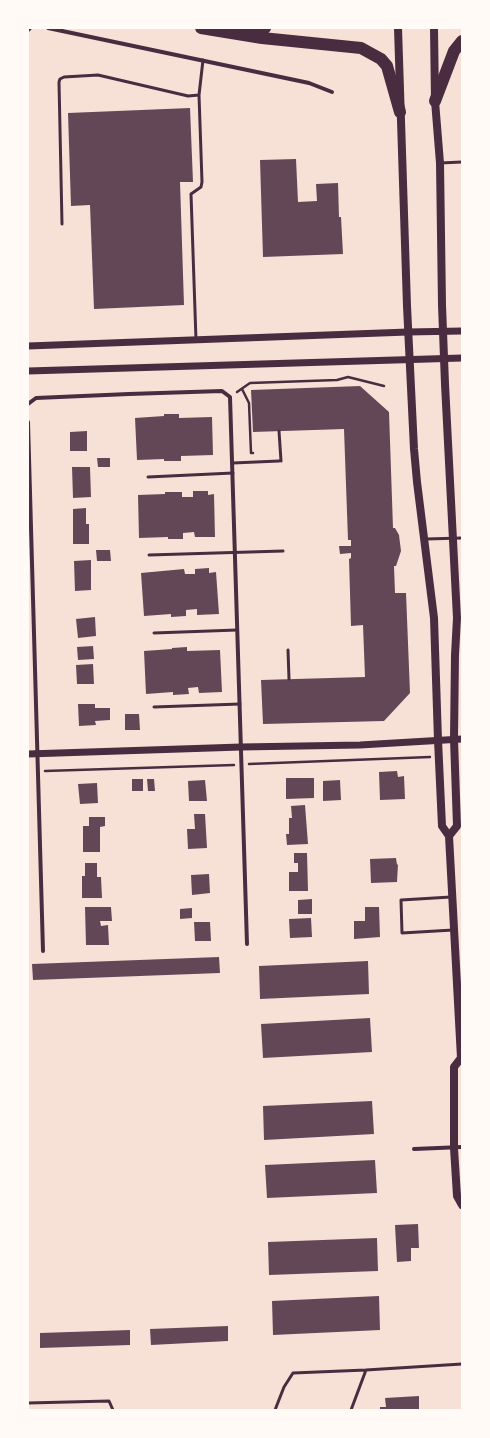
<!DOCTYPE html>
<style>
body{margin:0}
#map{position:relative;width:490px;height:1438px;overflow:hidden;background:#f7e1d7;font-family:"Playfair Display",serif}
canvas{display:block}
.frame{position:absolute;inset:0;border:29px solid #fffaf5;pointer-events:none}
</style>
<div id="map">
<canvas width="490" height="1438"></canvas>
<div class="frame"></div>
</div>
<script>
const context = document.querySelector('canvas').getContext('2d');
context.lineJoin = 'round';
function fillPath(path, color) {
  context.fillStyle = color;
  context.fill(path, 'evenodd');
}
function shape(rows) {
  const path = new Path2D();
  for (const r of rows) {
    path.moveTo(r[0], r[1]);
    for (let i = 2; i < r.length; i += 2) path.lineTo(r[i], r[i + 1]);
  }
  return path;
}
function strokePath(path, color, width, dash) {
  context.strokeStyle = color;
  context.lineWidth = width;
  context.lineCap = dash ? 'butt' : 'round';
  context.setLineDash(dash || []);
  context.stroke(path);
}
fillPath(shape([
 [190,108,193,182,180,182,184,305,94,309,90,205,71,206,68,113],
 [296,159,298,202,317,201,316,184,338,183,339,217,341,217,343,254,263,257,260,160],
 [360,386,389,412,393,528,395,528,399,535,401,551,396,566,394,566,395,593,406,593,410,693,384,721,263,724,261,680,365,677,363,625,351,626,349,559,351,558,351,553,340,554,339,546,351,546,351,540,348,540,344,429,253,432,251,390],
 [164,414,179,414,179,418,212,417,213,455,181,456,181,461,164,461,164,459,137,460,135,418,164,416],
 [87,431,87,451,70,451,70,432],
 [97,458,110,458,110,467,98,467],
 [72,467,90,467,91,497,73,498],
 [193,491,208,491,208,495,214,494,215,537,195,537,194,532,183,533,183,539,168,539,168,537,139,538,138,495,165,494,165,492,182,492,182,497,193,497],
 [86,508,86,524,89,524,89,544,73,544,73,509],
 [96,550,110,550,111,561,97,561],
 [91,560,91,590,75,591,74,561],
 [209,568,209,573,216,572,219,614,197,615,197,609,186,610,186,616,171,617,171,614,144,616,141,573,184,569,185,574,195,574,195,569],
 [95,617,96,636,78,638,76,619],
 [93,646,94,659,78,660,77,647],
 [187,647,187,651,220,650,222,692,199,693,198,687,188,688,189,694,173,695,173,692,146,694,144,651,172,649,172,648],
 [93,664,94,684,77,684,76,665],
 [78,704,95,704,95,708,110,708,110,720,95,721,96,725,79,726],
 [125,714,139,714,140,730,125,730],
 [397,771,398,777,404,776,405,799,380,800,379,772],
 [286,778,314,778,314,798,286,799],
 [132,779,143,779,143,791,132,791],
 [147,779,154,779,155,791,148,791],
 [205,780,207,801,189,801,188,781],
 [340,780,341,800,323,801,323,781],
 [97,783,98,803,80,804,78,784],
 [305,805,308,844,287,845,286,834,289,834,289,818,292,818,291,806],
 [194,814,205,814,207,848,188,849,187,829,195,829],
 [89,817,105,817,105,826,100,827,100,852,83,852,83,826,89,826],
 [294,853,307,853,308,891,289,891,289,872,298,872,298,863,294,863],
 [396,858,397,865,398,864,397,882,371,883,370,859],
 [85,863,97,863,97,877,101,877,102,898,82,898,82,876,85,876],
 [209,874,210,893,192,895,191,875],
 [312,899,312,914,298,914,298,900],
 [85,907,111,907,112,921,100,921,101,926,108,925,109,945,86,945],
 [365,907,379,907,380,937,354,939,354,921,365,921],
 [192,908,192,918,180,919,180,909],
 [311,918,312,937,290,938,289,919],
 [194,922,210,922,211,941,195,941],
 [219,957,220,973,33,980,32,964],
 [368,961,369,994,260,999,259,966],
 [370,1018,372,1052,263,1058,261,1024],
 [372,1101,374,1134,264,1140,263,1106],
 [375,1160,377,1193,267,1198,265,1165],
 [418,1224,419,1248,411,1248,411,1261,397,1262,395,1225],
 [377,1238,378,1271,269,1275,268,1242],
 [379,1296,380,1330,273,1335,272,1301],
 [228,1326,228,1341,151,1345,150,1329],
 [130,1330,130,1345,40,1348,40,1333],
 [419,1396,419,1410,380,1410,380,1407,386,1407,385,1398]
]), '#644757');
strokePath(shape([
 [242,389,249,403,251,453,253,453],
 [237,392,250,383,337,380,348,377,384,386],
 [249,764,430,757],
 [45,771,234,765]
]), '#4a2c40', 2.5);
strokePath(shape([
 [440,163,462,162],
 [62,224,59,82,60,79,64,77,98,75,188,96,199,95,203,60],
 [196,340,191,194,201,187,202,182,199,95],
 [279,431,281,461],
 [233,463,279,461],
 [148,477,233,473],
 [426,539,462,538],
 [149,555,283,551],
 [154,633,237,630],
 [288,650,289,679],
 [154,707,240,704],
 [451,897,401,900,402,933,453,930],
 [28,1403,109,1401,113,1410],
 [275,1410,284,1387,293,1373,366,1370,462,1364],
 [351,1410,366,1370]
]), '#4a2c40', 3);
strokePath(shape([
 [48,28,309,83,332,92],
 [28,30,30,28],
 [28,404,36,398,129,394,222,391,230,397,247,944],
 [28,422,43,951],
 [414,1149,462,1147]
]), '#4a2c40', 4);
strokePath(shape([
 [28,346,408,332,462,331],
 [28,371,462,358],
 [28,754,241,747,360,745,462,739]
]), '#4a2c40', 7);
strokePath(shape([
 [398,28,407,306,414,449,417,482,434,618,438,740,442,826,449,836,461,1058,454,1067,454,1148,457,1196,462,1205],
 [434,28,435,101,440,163,442,305,445,384,457,618,455,655,454,739,457,826,449,836]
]), '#4a2c40', 8);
strokePath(shape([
 [201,28,262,38,361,48,381,59,387,66,400,112],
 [244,30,265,28],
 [435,101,454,51,462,41]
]), '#4a2c40', 12);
</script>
